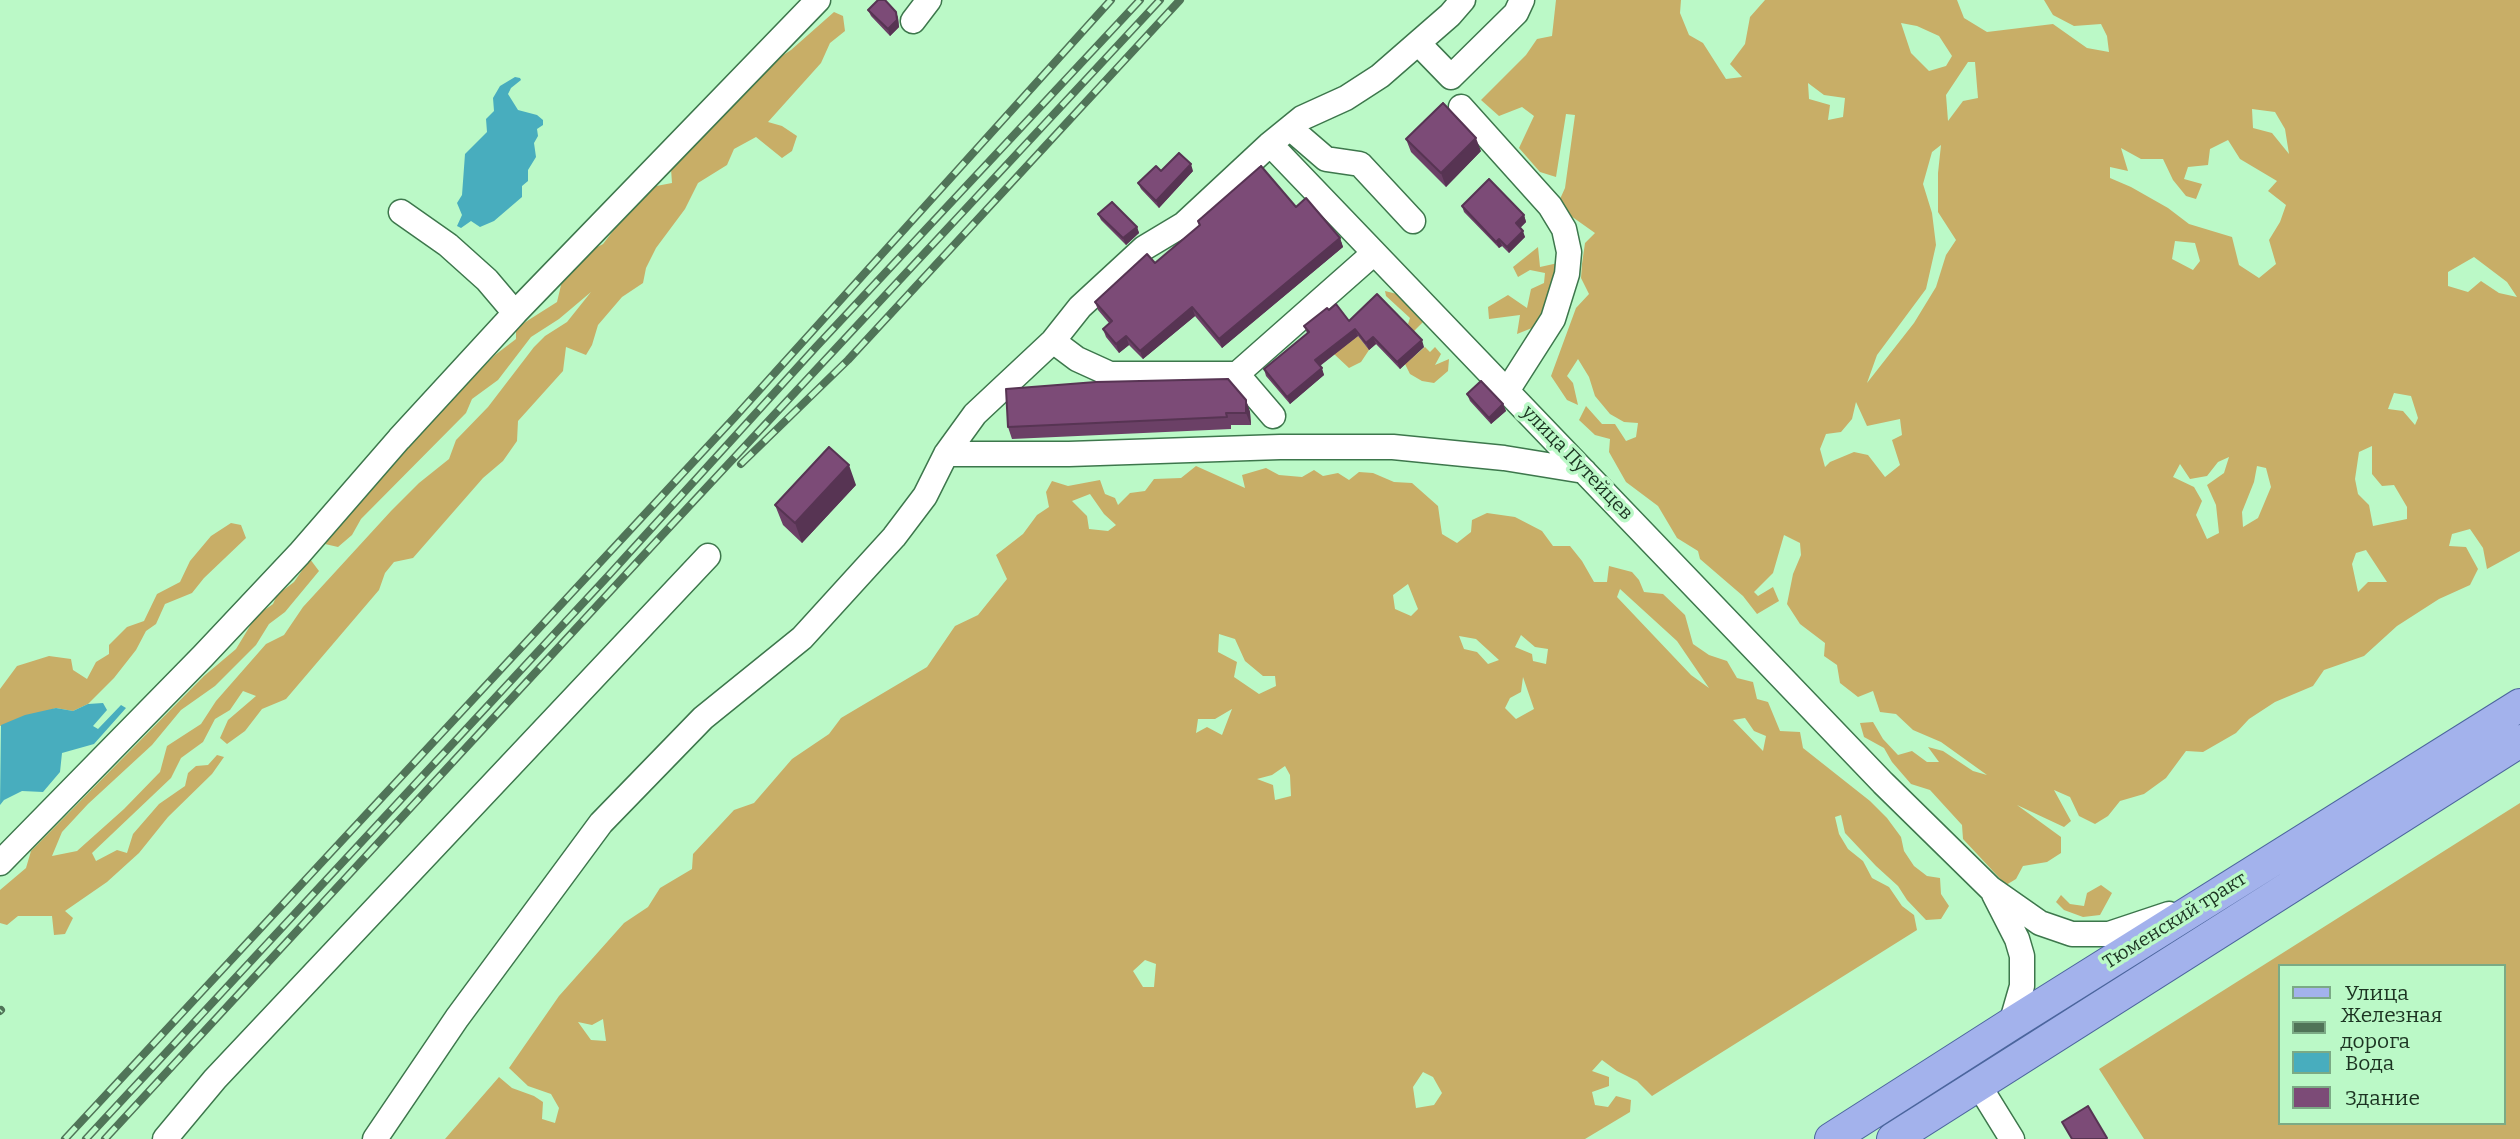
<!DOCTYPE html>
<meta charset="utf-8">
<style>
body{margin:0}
#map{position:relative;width:2520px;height:1139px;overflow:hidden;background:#bbf9c7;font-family:Bitter,serif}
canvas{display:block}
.legend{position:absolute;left:2278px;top:964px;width:228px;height:161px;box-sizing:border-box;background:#bbf9c7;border:2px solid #7baa85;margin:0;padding:9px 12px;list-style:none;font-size:21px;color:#1c3422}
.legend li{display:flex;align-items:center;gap:14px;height:35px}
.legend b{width:35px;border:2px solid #7baa85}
</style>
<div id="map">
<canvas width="2520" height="1139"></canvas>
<ul class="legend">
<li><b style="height:9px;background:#a3b2ec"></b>Улица</li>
<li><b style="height:9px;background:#507458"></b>Железная дорога</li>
<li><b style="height:19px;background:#48adbe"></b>Вода</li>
<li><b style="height:19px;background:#7c4b77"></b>Здание</li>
</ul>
</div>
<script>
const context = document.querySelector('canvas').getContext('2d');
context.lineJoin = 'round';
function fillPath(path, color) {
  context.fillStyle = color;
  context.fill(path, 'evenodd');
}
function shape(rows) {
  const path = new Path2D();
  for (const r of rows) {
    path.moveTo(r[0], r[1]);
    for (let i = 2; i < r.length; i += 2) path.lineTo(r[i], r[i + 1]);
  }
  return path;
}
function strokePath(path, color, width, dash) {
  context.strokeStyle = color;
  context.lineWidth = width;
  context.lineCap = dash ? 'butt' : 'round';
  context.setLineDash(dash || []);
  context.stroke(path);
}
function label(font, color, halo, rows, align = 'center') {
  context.font = font + ' Bitter,serif';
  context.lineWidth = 7;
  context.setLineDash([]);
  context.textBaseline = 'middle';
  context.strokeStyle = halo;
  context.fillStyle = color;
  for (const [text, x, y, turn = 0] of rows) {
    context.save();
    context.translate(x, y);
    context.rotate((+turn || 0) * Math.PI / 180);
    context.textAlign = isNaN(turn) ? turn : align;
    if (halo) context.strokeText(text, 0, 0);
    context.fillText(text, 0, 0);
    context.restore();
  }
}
fillPath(shape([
 [1556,0,1681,0,1680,13,1689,35,1703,43,1726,79,1742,77,1730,64,1745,44,1750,17,1765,0,1957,0,1964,18,1987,32,2053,24,2087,48,2109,52,2107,36,2101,24,2074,26,2053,15,2044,0,2520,0,2520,551,2487,569,2483,548,2470,529,2452,534,2449,546,2466,547,2478,569,2470,585,2439,599,2397,626,2364,656,2324,670,2313,686,2275,702,2249,719,2236,733,2203,752,2186,751,2166,778,2144,794,2120,801,2108,816,2095,824,2079,816,2070,797,2054,790,2071,821,2064,827,2017,805,2061,837,2061,853,2047,862,2023,866,2016,879,2006,885,1963,839,1962,825,1930,790,1911,784,1892,762,1884,748,1864,737,1860,723,1873,722,1883,739,1898,755,1912,751,1927,762,1939,762,1928,747,1943,751,1973,771,1987,775,1941,742,1913,730,1896,714,1880,712,1873,691,1858,697,1840,683,1837,665,1824,656,1825,643,1800,624,1787,604,1793,574,1801,555,1800,543,1784,535,1773,573,1754,592,1758,596,1773,587,1779,601,1757,614,1743,596,1700,559,1698,551,1677,538,1658,506,1626,482,1609,452,1610,439,1595,435,1579,420,1586,406,1602,424,1615,424,1626,441,1636,437,1638,423,1624,422,1610,414,1595,396,1589,377,1578,359,1567,376,1573,383,1578,405,1567,400,1551,376,1576,308,1589,294,1581,278,1582,264,1585,243,1595,233,1571,216,1560,199,1565,188,1575,115,1566,114,1556,177,1540,172,1519,148,1534,116,1522,107,1499,116,1481,100,1526,55,1537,39,1552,36],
 [1901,23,1917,26,1939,36,1952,56,1946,66,1929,71,1911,53],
 [1968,62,1975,62,1978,98,1963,101,1948,121,1946,95],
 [1808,83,1824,95,1845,98,1843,117,1828,120,1830,105,1809,99],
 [2252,109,2275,112,2285,129,2289,154,2272,133,2253,128],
 [2228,140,2240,159,2277,181,2268,191,2286,205,2280,222,2269,240,2276,264,2259,278,2239,265,2232,237,2189,224,2168,208,2131,187,2110,178,2110,167,2128,171,2121,148,2141,159,2163,159,2173,180,2186,196,2196,199,2202,184,2184,179,2188,167,2208,165,2210,149],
 [1941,145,1938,173,1938,212,1956,240,1946,255,1936,287,1914,323,1867,383,1877,355,1926,289,1936,245,1932,213,1923,184,1932,152],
 [2175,241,2195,243,2200,261,2193,270,2172,259],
 [2474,257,2507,282,2517,297,2499,293,2481,281,2468,292,2448,286,2448,272],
 [2394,393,2411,396,2418,418,2415,425,2403,411,2388,409],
 [1856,402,1867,426,1900,419,1902,435,1892,440,1900,465,1885,477,1868,455,1854,452,1830,462,1825,467,1820,449,1826,434,1841,432,1852,419],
 [2372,446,2372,474,2382,486,2394,485,2407,507,2407,519,2373,526,2369,505,2358,494,2355,479,2359,452],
 [2229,457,2224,473,2207,485,2216,505,2219,533,2207,539,2196,515,2202,501,2194,487,2173,477,2180,464,2190,479,2207,476,2218,462],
 [2257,466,2266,468,2271,487,2258,518,2243,527,2242,512,2254,482],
 [2366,550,2387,582,2368,582,2358,592,2352,564,2356,553],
 [834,12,843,16,845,31,830,43,821,63,768,122,782,126,797,136,792,151,782,158,756,137,734,149,727,165,698,183,685,209,656,248,646,268,643,283,622,297,598,325,592,345,586,355,566,347,563,371,518,421,517,441,503,461,483,478,413,558,394,562,385,573,379,590,286,699,262,709,245,731,227,744,220,738,228,720,256,696,243,691,230,710,215,719,203,742,181,758,171,778,92,853,96,861,117,850,127,853,133,834,159,804,185,786,188,773,196,766,208,765,217,755,224,757,212,774,168,817,139,853,107,882,65,911,73,918,65,934,54,935,52,916,18,916,7,925,0,923,0,890,26,868,31,851,204,676,236,649,256,616,273,604,277,595,294,582,310,559,319,571,285,612,269,624,256,645,215,686,181,710,152,745,88,804,62,832,52,856,77,851,124,809,160,772,167,746,201,724,216,701,266,644,284,635,303,607,391,511,419,483,449,459,456,440,488,407,534,347,545,336,567,322,591,292,559,319,531,337,498,380,472,399,466,413,361,519,352,535,338,547,325,544,428,424,495,355,516,339,516,328,557,302,562,281,584,254,603,244,625,215,651,187,672,183,671,169,756,83,765,67,791,50],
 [1538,247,1540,267,1558,263,1547,309,1532,328,1517,334,1520,315,1489,319,1488,307,1508,295,1527,308,1531,289,1544,283,1545,273,1530,270,1518,277,1513,267],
 [1385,291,1397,294,1423,322,1414,331,1408,324,1410,318,1386,296],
 [1358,336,1369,350,1361,362,1349,368,1334,354],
 [1425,347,1430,352,1435,347,1441,354,1435,365,1449,359,1448,371,1434,383,1422,381,1410,374,1405,364],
 [1196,466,1245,488,1242,475,1266,468,1279,475,1302,477,1314,470,1323,476,1338,473,1349,480,1359,472,1373,473,1394,482,1412,483,1438,506,1442,534,1457,543,1471,532,1472,520,1487,513,1515,517,1542,531,1553,546,1570,546,1582,561,1594,582,1607,582,1609,566,1632,572,1639,580,1644,592,1663,594,1685,615,1693,644,1709,655,1727,661,1737,678,1753,682,1757,699,1768,702,1780,731,1800,732,1803,748,1870,801,1887,818,1901,837,1904,851,1914,866,1927,876,1940,878,1941,894,1949,906,1941,919,1926,920,1907,900,1898,886,1876,866,1845,833,1841,815,1835,817,1839,834,1848,849,1863,861,1872,878,1889,887,1902,906,1914,915,1917,930,1652,1096,1637,1081,1617,1071,1602,1060,1592,1071,1609,1077,1609,1086,1592,1092,1595,1105,1608,1107,1616,1096,1631,1100,1630,1112,1585,1139,445,1139,499,1077,512,1088,534,1096,543,1102,542,1119,555,1123,559,1108,551,1094,528,1086,509,1068,559,996,624,923,648,907,660,888,692,869,693,854,734,810,754,803,792,759,829,734,841,718,927,667,955,626,978,615,1007,579,996,555,1023,534,1037,515,1049,507,1046,492,1052,481,1068,486,1100,480,1105,494,1115,498,1118,505,1130,493,1145,491,1154,479,1181,478],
 [1090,494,1104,514,1116,525,1108,531,1089,529,1087,516,1072,501],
 [1408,584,1418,609,1411,616,1395,609,1393,595],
 [1620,589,1677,641,1709,688,1691,675,1617,597],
 [1219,634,1235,639,1245,661,1263,676,1275,676,1276,686,1259,694,1234,677,1237,662,1218,652],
 [1521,635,1535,647,1548,649,1546,664,1533,661,1532,654,1515,647],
 [1459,636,1476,639,1499,660,1488,664,1477,652,1464,649],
 [1523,677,1534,709,1516,719,1505,708,1510,698,1521,692],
 [1232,709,1222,735,1207,727,1196,733,1198,719,1215,719],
 [1745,718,1754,731,1766,736,1763,751,1733,720],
 [1285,766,1290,775,1291,796,1275,800,1273,785,1257,779,1272,775],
 [1145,960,1156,964,1154,987,1143,987,1133,971],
 [603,1019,606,1041,591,1040,578,1022,592,1025],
 [1423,1072,1433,1077,1442,1093,1434,1105,1416,1108,1413,1087],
 [231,523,241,525,246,538,204,578,192,593,165,604,156,624,146,631,136,650,114,678,88,704,73,711,56,708,0,726,0,689,17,666,49,656,71,659,73,670,87,679,96,662,109,654,109,645,127,627,144,621,157,594,180,582,190,561,211,536],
 [2520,803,2520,1139,2144,1139,2099,1069],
 [2280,966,2504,966,2504,1123,2280,1123],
 [2101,885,2112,893,2100,915,2083,917,2064,910,2056,902,2061,895,2070,904,2084,906,2087,893]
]), '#c8ae67');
fillPath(shape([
 [515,77,520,78,521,80,511,88,508,94,518,110,537,115,543,120,543,125,537,129,538,136,534,143,536,157,528,170,528,181,522,186,522,197,494,221,480,227,471,221,461,228,457,226,462,215,457,203,462,195,465,154,487,132,486,119,494,111,493,98,500,86],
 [103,703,107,710,93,726,98,729,121,705,126,708,94,744,62,753,60,772,43,792,22,791,4,800,0,805,1,725,25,715,56,708,73,711,88,704]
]), '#48adbe');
const minor = shape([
 [913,21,929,0],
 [1418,43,1451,77,1516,13,1522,0],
 [1461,107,1550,206,1564,229,1569,252,1567,274,1553,319,1507,391],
 [1290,128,1326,159,1360,164,1413,221],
 [1270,144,1883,783,1990,888,2040,923,2072,934,2109,934,2169,914],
 [401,212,448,245,487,280,515,313],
 [1053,341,1077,359,1110,374,1237,374,1374,253],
 [1237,374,1273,416],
 [946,454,1069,454,1280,447,1393,447,1504,458,1584,471],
 [0,863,203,656,299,554,399,439,515,313,818,0],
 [1994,894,2017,939,2022,956,2022,986,2011,1024],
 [1978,1084,2012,1139],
 [165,1139,215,1079,708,556],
 [375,1139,457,1018,601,823,703,718,802,638,894,537,925,496,946,454,975,414,1053,341,1080,307,1144,248,1184,224,1270,144,1302,118,1346,98,1380,76,1450,15,1463,0]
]);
const major = shape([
 [1831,1139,2011,1024,2520,705],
 [1893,1139,2520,741]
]);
strokePath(minor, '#3d774c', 27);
strokePath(major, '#4b659d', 34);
strokePath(minor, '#fff', 24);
strokePath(major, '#a3b2ec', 32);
const rail = shape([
 [741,464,848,360,1180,0],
 [0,1011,1,1010],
 [65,1139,735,417,1111,0],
 [86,1139,609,575,816,347,1140,0],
 [105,1139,653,545,1160,0]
]);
strokePath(rail, '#507458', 8);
strokePath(rail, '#bbf9c7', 5, [16]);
fillPath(shape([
 [868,10,896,12,898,18,899,27,890,36,871,16],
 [1406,139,1481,151,1446,187,1411,152],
 [1161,171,1193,171,1159,208,1141,189,1138,183],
 [1462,206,1524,215,1526,222,1520,228,1525,237,1509,253,1502,246,1499,248,1464,212],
 [1296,207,1340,238,1343,247,1222,348,1195,316,1143,359,1129,345,1119,353,1106,337,1103,329,1109,323,1098,310,1095,302,1155,263,1199,226,1198,221],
 [1098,214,1137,227,1139,233,1126,245,1101,220],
 [1329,310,1349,321,1424,347,1400,369,1376,344,1369,350,1358,336,1320,366,1324,375,1290,404,1266,376,1264,369,1307,333,1304,326],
 [1467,394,1503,404,1506,411,1491,424,1470,401],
 [1246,400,1250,412,1251,425,1231,425,1231,429,1012,439,1008,427],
 [856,485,802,543,783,525,775,505]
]), '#6b4066');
fillPath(shape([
 [896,12,898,18,899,27,890,36,888,29],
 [1476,138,1481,151,1446,187,1441,173],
 [1191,164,1193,171,1159,208,1156,201],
 [1524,215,1526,222,1518,230,1516,223],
 [1137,227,1139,233,1126,245,1123,238],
 [1523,231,1525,237,1509,253,1507,247],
 [1340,238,1343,247,1222,348,1219,339],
 [1499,239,1502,246,1499,248,1496,242],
 [1192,307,1195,316,1143,359,1140,351],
 [1355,329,1358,336,1318,367,1315,360],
 [1126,336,1129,345,1119,353,1116,344],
 [1373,337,1376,344,1369,350,1366,343],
 [1422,340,1424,347,1400,369,1397,362],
 [1322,368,1324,375,1290,404,1287,397],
 [1246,400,1250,412,1251,425,1246,413],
 [1503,404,1506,411,1491,424,1489,418],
 [849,465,856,485,802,543,795,523]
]), '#573453');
const building = shape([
 [878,0,885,0,896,12,897,20,888,29,868,10,878,0],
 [1443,103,1476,138,1441,173,1406,139,1443,103],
 [1179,153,1191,164,1156,201,1138,183,1156,166,1161,171,1179,153],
 [1261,166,1296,207,1306,198,1340,238,1219,339,1192,307,1140,351,1126,336,1116,344,1103,329,1112,321,1095,302,1147,254,1155,263,1200,225,1198,221,1261,166],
 [1489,179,1524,215,1516,223,1523,231,1507,247,1499,239,1496,242,1462,206,1489,179],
 [1112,202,1137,227,1123,238,1098,214,1112,202],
 [1377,294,1422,340,1397,362,1373,337,1366,343,1355,329,1315,360,1322,368,1287,397,1264,369,1309,332,1304,326,1327,308,1329,310,1336,304,1349,321,1377,294],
 [1228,379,1246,400,1246,413,1226,413,1227,417,1008,427,1006,389,1096,382,1228,379],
 [1481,381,1503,404,1489,418,1467,394,1481,381],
 [829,447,849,465,795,523,775,505,829,447],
 [2088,1106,2107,1138,2106,1139,2072,1139,2062,1122,2088,1106]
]);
fillPath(building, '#7c4b77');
strokePath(building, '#573453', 2);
label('19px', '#1c3422', '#bbf9c7', [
 ["улица Путейцев",1577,463,46],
 ["Тюменский тракт",2175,921,-32]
]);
</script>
